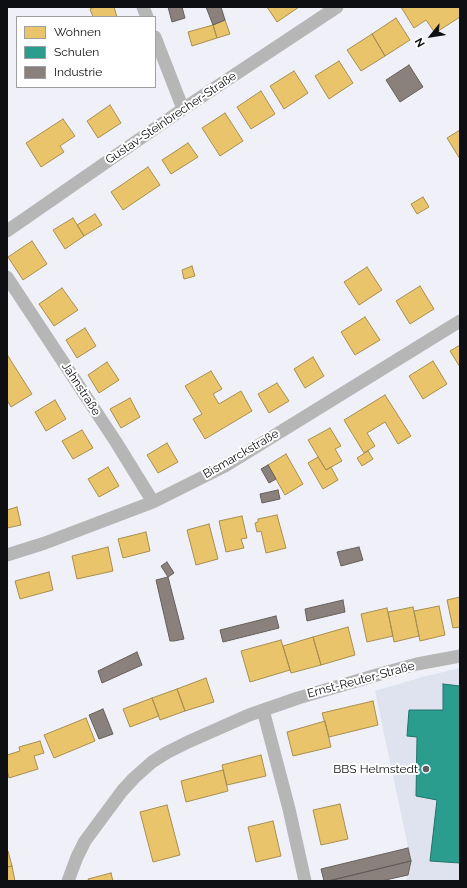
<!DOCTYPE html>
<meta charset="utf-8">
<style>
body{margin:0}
#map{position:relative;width:467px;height:888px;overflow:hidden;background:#f0f1f8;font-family:Raleway,sans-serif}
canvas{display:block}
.frame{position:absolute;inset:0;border:8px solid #0e0f13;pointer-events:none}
.legend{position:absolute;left:16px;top:16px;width:140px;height:72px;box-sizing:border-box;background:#fff;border:1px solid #9f9fa1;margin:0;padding:5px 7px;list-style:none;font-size:12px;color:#0e0f13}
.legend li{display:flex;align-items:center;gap:8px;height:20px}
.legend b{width:20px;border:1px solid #9f9fa1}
.north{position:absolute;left:411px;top:16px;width:40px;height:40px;-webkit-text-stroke:3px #fff;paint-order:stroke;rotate:240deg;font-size:11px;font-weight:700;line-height:16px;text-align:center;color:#0e0f13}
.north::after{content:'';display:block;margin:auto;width:14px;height:18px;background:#0e0f13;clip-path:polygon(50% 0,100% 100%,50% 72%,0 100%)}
</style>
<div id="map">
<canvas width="467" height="888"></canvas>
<div class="frame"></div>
<ul class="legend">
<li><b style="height:11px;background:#e9c46a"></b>Wohnen</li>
<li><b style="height:11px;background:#2a9d8f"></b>Schulen</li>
<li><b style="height:11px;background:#8a817c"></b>Industrie</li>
</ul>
<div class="north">N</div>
</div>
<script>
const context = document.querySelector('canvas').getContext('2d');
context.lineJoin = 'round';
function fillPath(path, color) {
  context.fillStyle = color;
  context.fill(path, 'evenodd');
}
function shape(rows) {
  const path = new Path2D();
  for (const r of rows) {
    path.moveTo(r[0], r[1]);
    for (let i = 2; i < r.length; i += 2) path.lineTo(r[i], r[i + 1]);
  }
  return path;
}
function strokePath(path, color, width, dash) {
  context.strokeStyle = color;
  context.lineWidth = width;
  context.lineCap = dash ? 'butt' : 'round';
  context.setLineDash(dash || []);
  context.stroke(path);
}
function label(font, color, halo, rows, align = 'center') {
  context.font = font + ' Raleway,sans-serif';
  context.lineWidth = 4;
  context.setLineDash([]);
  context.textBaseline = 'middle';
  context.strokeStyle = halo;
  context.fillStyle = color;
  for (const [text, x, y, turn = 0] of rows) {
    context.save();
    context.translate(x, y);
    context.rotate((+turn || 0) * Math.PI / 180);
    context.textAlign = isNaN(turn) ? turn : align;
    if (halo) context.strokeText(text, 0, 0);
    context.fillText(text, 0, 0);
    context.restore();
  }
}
fillPath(shape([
 [460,668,460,881,406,881,411,861,375,691,422,677]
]), '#dfe3f0');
const homes = shape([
 [94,7,114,7,117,17,93,17,90,9,94,7],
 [267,7,299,7,277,22,267,7],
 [401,7,460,7,460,17,435,33,426,20,414,28,401,7],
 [396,18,410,40,385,56,372,34,396,18],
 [225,20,230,34,217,38,213,25,225,20],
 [213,25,217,38,192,46,188,32,213,25],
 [372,34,385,56,361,71,347,50,372,34],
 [339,61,353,83,329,99,315,76,339,61],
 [294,71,308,93,284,109,270,86,294,71],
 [261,91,275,114,251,129,237,107,261,91],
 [110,105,121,123,98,138,87,121,110,105],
 [225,113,243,141,220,156,202,128,225,113],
 [63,119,75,136,60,146,64,152,41,167,26,143,63,119],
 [460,130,460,159,447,138,460,130],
 [188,143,198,157,171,174,162,160,188,143],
 [148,167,160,185,123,210,111,192,148,167],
 [423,197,429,207,417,214,411,204,423,197],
 [95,214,102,225,84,236,77,225,95,214],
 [73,218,84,236,65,249,53,230,73,218],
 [32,241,47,264,23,280,8,257,32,241],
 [192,266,195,276,184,279,182,270,192,266],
 [367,267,382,290,359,305,344,282,367,267],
 [420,286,434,309,410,324,396,301,420,286],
 [62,288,78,310,54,326,39,304,62,288],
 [365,317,380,340,355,355,341,332,365,317],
 [85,328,96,346,77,358,66,340,85,328],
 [460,345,460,367,450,351,460,345],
 [8,356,32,394,11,407,7,400,7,357,8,356],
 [313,357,324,376,305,388,294,369,313,357],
 [433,361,447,384,423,399,409,376,433,361],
 [107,362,119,380,99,393,88,375,107,362],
 [211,371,222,389,213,394,219,404,241,391,252,411,205,439,193,419,202,414,185,386,211,371],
 [277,383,289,401,269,413,258,394,277,383],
 [385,395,411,436,398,444,385,422,367,433,375,446,364,453,344,420,385,395],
 [130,398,140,417,121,428,110,409,130,398],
 [55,400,66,419,46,431,35,412,55,400],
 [330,428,341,446,335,449,342,461,326,470,308,440,330,428],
 [82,430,93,448,73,459,62,441,82,430],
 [167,443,178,462,158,473,147,455,167,443],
 [368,451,373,459,362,466,357,458,368,451],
 [286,454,303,484,285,495,268,465,286,454],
 [318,457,326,470,331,467,338,480,323,489,308,463,318,457],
 [108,467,119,486,99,497,88,479,108,467],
 [17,507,21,525,7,528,7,510,17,507],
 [277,515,286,548,266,553,261,531,257,532,255,523,258,522,258,519,277,515],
 [242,516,247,538,241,539,244,548,226,552,219,521,242,516],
 [209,524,218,559,196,565,187,530,209,524],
 [146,532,150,551,123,558,118,539,146,532],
 [108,547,113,571,77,579,72,556,108,547],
 [49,572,53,590,20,599,15,581,49,572],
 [460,597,460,627,453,628,447,600,460,597],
 [439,606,445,635,420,641,414,611,439,606],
 [413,607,419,636,394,642,388,612,413,607],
 [387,608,393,636,367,642,361,614,387,608],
 [348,627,355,655,321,665,313,637,348,627],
 [313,637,321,665,291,673,283,646,313,637],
 [281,640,290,670,250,682,241,651,281,640],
 [206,678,214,702,185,711,177,689,206,678],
 [177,689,185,711,160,720,152,698,177,689],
 [152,698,159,716,130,727,123,709,152,698],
 [373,701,378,725,329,737,322,713,373,701],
 [86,718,95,741,54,758,44,735,86,718],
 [325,721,331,747,293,756,287,732,325,721],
 [40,741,44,753,34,756,38,769,9,778,7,770,7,755,20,751,19,747,40,741],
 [261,755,266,776,227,785,222,765,261,755],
 [223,770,228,791,186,802,181,781,223,770],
 [340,804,348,839,321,845,313,810,340,804],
 [167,805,180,855,153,862,140,812,167,805],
 [273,821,281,856,256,862,248,827,273,821],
 [7,851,8,851,12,866,7,867,7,851],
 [12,866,15,881,7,881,7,867,12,866],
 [111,873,113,881,89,881,88,879,111,873]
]);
fillPath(homes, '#e9c46a');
strokePath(homes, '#a78e50', 1);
const schools = shape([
 [443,684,460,686,460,863,430,861,437,800,416,796,417,737,407,736,409,710,443,710,443,684]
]);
fillPath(schools, '#2a9d8f');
strokePath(schools, '#22726a', 1);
const industry = shape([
 [168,7,182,7,185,18,172,22,168,7],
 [206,7,221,7,225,20,213,25,206,7],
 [409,65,423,87,400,102,386,80,409,65],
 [268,465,276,479,269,483,261,469,268,465],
 [278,490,280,499,262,503,260,494,278,490],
 [359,547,363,560,341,566,337,552,359,547],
 [167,562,174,573,168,577,161,566,167,562],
 [168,577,184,639,174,641,170,641,156,580,168,577],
 [343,600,345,612,307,621,305,609,343,600],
 [276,616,279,628,223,642,220,630,276,616],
 [137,652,142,665,102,683,98,671,137,652],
 [103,709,113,734,99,739,89,715,103,709],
 [408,848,411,861,328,881,324,881,321,869,408,848],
 [411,861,408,875,381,881,328,881,411,861]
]);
fillPath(industry, '#8a817c');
strokePath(industry, '#655f5c', 1);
strokePath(shape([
 [143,7,147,17],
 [155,37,183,109],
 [7,231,183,109,337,7],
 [7,277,116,442,153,502],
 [7,555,45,543,153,502,225,466,460,321],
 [263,710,289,809,305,881],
 [68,881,77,857,85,841,122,791,134,778,152,762,166,753,188,742,249,715,298,698,387,672,417,664,460,656]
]), '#b6b6b6', 13);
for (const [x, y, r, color] of [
 [426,769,4,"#5d5e63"]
]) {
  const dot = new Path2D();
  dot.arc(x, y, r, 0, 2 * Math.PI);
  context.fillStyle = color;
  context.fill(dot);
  strokePath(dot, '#fff', 1.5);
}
label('12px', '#0e0f13', '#fff', [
 ["Gustav-Steinbrecher-Straße",171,118,-34],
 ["Jahnstraße",81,389,57],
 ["Bismarckstraße",241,454,-30],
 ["Ernst-Reuter-Straße",361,680,-15]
]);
label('12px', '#0e0f13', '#fff', [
 ["BBS Helmstedt",418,769]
], 'right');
</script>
